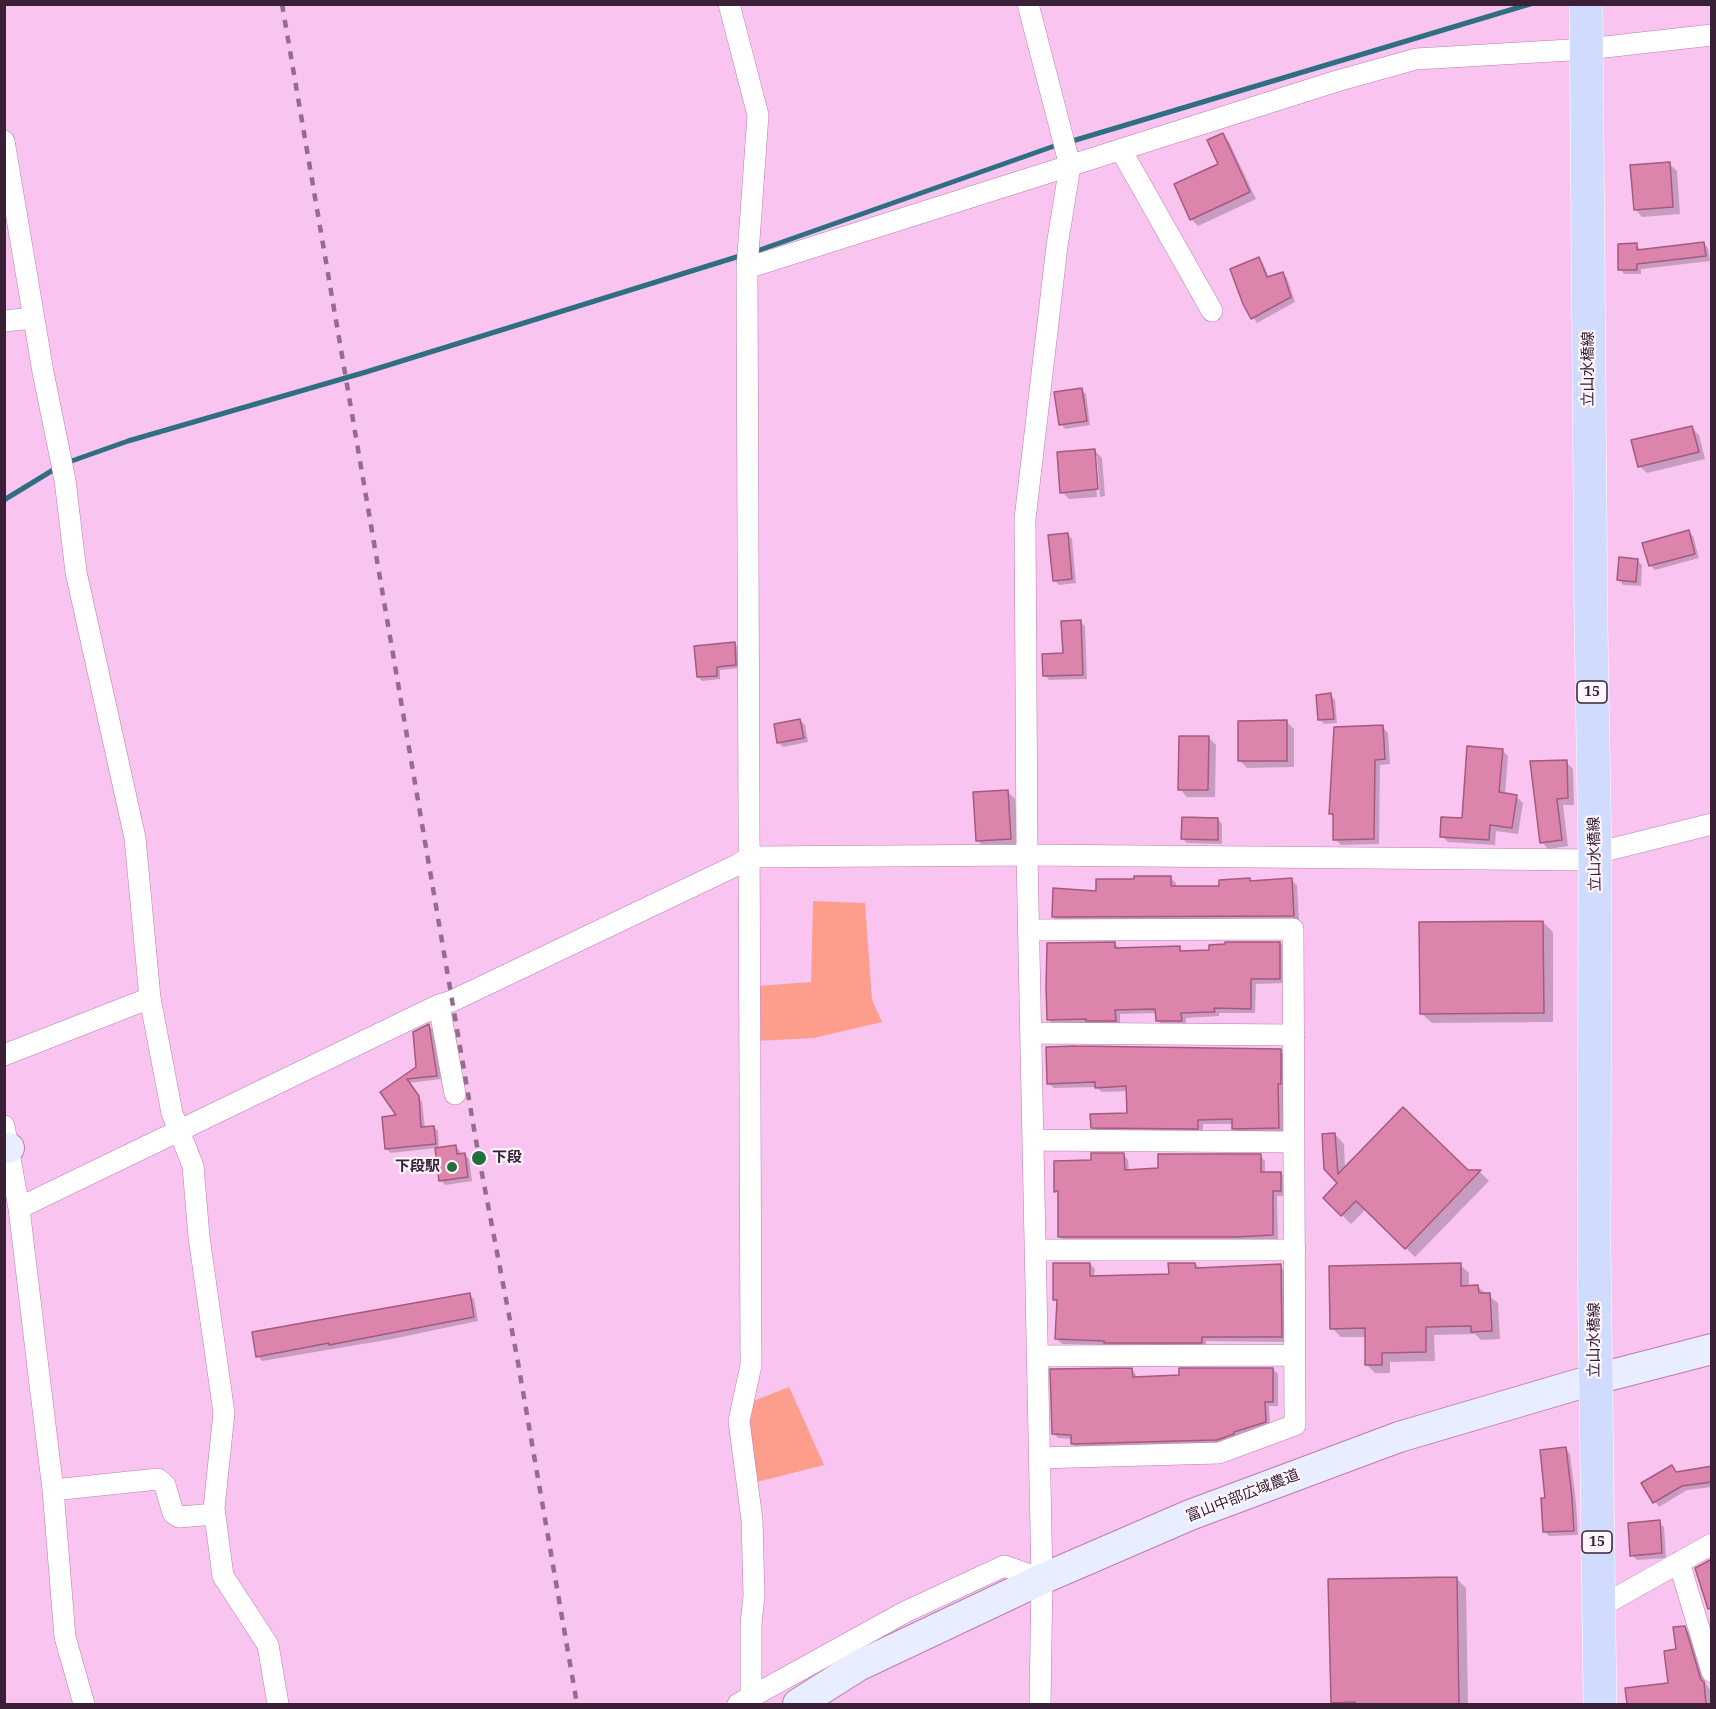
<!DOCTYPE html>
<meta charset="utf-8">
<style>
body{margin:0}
#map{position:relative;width:1716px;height:1709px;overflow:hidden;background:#fac4f1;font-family:"Noto Serif",serif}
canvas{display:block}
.frame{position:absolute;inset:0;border:6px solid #392036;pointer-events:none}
</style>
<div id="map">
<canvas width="1716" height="1709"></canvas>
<div class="frame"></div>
</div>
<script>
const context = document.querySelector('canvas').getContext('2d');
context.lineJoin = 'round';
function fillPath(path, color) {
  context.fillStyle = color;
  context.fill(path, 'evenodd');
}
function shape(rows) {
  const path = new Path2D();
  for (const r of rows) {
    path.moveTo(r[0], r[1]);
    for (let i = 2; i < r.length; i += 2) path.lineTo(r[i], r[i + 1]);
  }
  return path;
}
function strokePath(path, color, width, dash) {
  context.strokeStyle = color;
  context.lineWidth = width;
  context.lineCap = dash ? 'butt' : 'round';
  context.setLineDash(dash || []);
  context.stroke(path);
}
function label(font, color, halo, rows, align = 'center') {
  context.font = font + ' "Noto Serif","Noto Sans JP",serif';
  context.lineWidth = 4.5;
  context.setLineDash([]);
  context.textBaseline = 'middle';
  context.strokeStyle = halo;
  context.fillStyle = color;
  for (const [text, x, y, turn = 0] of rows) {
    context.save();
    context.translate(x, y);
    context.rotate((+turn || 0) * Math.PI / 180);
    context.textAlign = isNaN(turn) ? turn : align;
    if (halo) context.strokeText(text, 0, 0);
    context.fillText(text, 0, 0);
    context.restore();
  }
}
fillPath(shape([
 [813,901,865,903,872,1000,882,1022,814,1038,756,1041,757,986,811,982],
 [789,1387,824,1465,757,1482,743,1429,748,1403]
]), '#fc9e8b');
fillPath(shape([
 [1222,135,1229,142,1256,199,1198,226,1191,219,1220,165],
 [1669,164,1677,171,1680,214,1642,217,1635,209],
 [1704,244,1708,248,1710,261,1641,269,1641,274,1624,274,1620,269,1636,245,1641,250],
 [1259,259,1263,263,1269,278,1282,273,1287,278,1295,302,1257,323,1244,303],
 [1081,390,1086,394,1090,425,1065,429,1061,424],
 [1692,428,1699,435,1705,459,1647,473,1639,466],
 [1094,450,1102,458,1105,496,1100,497,1097,456,1094,456,1097,497,1069,499,1062,492],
 [1688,532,1693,536,1699,558,1655,570,1650,565],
 [1068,534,1072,539,1076,583,1059,585,1054,580],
 [1637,560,1642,565,1641,586,1623,585,1619,580],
 [1080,621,1085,626,1087,679,1049,680,1045,675,1064,654],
 [734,643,738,647,739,668,720,670,720,679,702,681,698,677],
 [1330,695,1335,700,1337,723,1324,724,1320,720],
 [800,720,805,725,808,742,783,747,778,742],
 [1287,722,1294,729,1294,767,1247,768,1239,760],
 [1383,727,1388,733,1390,764,1380,765,1379,844,1341,845,1335,839,1334,817,1331,813],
 [1208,737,1216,745,1215,797,1187,797,1180,789],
 [1502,750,1508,756,1505,795,1516,796,1523,803,1518,834,1496,831,1495,845,1448,842,1442,836,1463,819],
 [1566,762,1573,769,1574,805,1563,805,1568,846,1548,849,1542,842],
 [1008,792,1015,799,1018,846,985,848,977,840],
 [1218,819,1222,824,1222,844,1187,843,1183,839],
 [1170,878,1176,883,1176,887,1221,887,1249,880,1252,882,1291,880,1297,885,1299,921,1059,922,1053,917,1098,892],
 [1543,922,1553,932,1553,1022,1432,1023,1421,1013],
 [1280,943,1285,948,1285,983,1256,984,1255,1013,1219,1013,1219,1016,1186,1018,1186,1026,1163,1026,1158,1021,1157,1013,1120,1014,1120,1025,1054,1025,1049,1020,1115,944,1120,949,1179,947,1184,952],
 [429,1026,433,1030,441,1079,409,1083,422,1102,425,1128,434,1127,438,1131,439,1149,456,1147,460,1151,461,1155,464,1154,469,1159,472,1181,445,1185,441,1180,436,1148,391,1153,386,1149,399,1117,382,1092,417,1068],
 [1280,1051,1285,1056,1286,1089,1283,1089,1283,1132,1238,1133,1233,1128,1233,1124,1203,1124,1203,1133,1097,1132,1092,1127,1129,1115,1128,1091,1102,1092,1096,1087,1054,1088,1048,1083],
 [1335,1134,1344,1144,1345,1168,1480,1172,1489,1181,1415,1257,1366,1209,1351,1224,1325,1198,1339,1183,1325,1169],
 [1124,1155,1128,1160,1129,1171,1160,1170,1260,1156,1265,1161,1265,1173,1281,1173,1285,1178,1286,1196,1277,1196,1278,1240,1064,1241,1060,1237,1059,1194,1056,1191,1093,1161],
 [1090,1264,1095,1269,1094,1277,1170,1275,1195,1264,1200,1269,1280,1266,1285,1271,1286,1342,1206,1341,1206,1347,1110,1347,1108,1345,1062,1344,1057,1339,1058,1302,1055,1299],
 [1460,1265,1469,1273,1469,1287,1478,1287,1498,1303,1500,1339,1481,1340,1475,1334,1434,1335,1435,1361,1390,1362,1390,1373,1375,1373,1367,1365,1367,1337,1341,1337,1332,1328],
 [469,1295,474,1299,478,1321,392,1339,262,1361,258,1356],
 [1273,1369,1278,1374,1278,1406,1269,1406,1270,1427,1222,1445,1077,1449,1072,1444,1072,1439,1058,1438,1053,1433,1132,1370,1136,1375,1137,1378],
 [1566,1449,1570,1454,1576,1503,1578,1535,1549,1536,1544,1531,1546,1500],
 [1671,1467,1677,1473,1712,1468,1712,1487,1687,1490,1659,1507,1643,1484],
 [1659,1522,1664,1527,1666,1558,1637,1560,1632,1555],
 [1456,1578,1466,1588,1468,1704,1333,1704,1329,1581],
 [1684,1627,1691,1634,1706,1684,1710,1690,1712,1704,1629,1704,1627,1689,1670,1685]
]), '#0003');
strokePath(shape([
 [1069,142,1530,4],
 [754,252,1060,144],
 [66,463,128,441,366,372,743,255],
 [4,500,58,467]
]), '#2e6f82', 5);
const building = shape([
 [1223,133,1250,192,1190,220,1174,184,1218,164,1207,140,1223,133],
 [1670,162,1673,207,1634,210,1630,165,1670,162],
 [1704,242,1706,256,1637,264,1637,270,1618,270,1618,244,1637,243,1637,250,1704,242],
 [1259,257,1267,277,1283,272,1291,297,1251,319,1243,304,1230,269,1259,257],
 [1082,388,1087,421,1059,425,1054,392,1082,388],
 [1692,426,1699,452,1638,467,1631,440,1692,426],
 [1095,449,1098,489,1060,493,1057,452,1095,449],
 [1689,530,1695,554,1649,566,1642,543,1689,530],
 [1068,533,1072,579,1053,581,1048,535,1068,533],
 [1619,557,1638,559,1636,582,1617,580,1619,557],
 [1081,620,1083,675,1043,676,1042,654,1063,653,1061,621,1081,620],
 [735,642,736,665,717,667,717,676,697,677,694,646,735,642],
 [1331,693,1334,719,1318,720,1316,695,1331,693],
 [800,719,804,738,777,743,774,724,800,719],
 [1287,720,1287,761,1238,761,1238,721,1287,720],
 [1383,725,1385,759,1375,760,1374,839,1333,840,1333,814,1329,814,1334,727,1383,725],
 [1179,736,1209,736,1208,790,1178,790,1179,736],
 [1467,746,1503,749,1499,792,1517,795,1512,828,1490,825,1489,840,1440,837,1441,817,1462,818,1467,746],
 [1567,760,1568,798,1557,799,1562,840,1540,843,1530,761,1567,760],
 [1008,790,1011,839,976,841,973,792,1008,790],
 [1182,817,1218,818,1218,840,1181,839,1182,817],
 [1134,876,1171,876,1171,886,1219,886,1219,880,1250,878,1250,881,1292,878,1294,916,1052,917,1053,888,1096,891,1096,879,1134,879,1134,876],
 [1543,921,1544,1013,1420,1014,1419,922,1543,921],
 [1115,942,1115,948,1180,946,1180,951,1209,950,1209,945,1225,944,1225,942,1280,942,1280,979,1251,979,1251,1009,1214,1008,1215,1012,1181,1013,1182,1021,1156,1021,1155,1009,1115,1010,1116,1021,1086,1021,1086,1019,1047,1020,1046,987,1047,943,1115,942],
 [429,1024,437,1076,407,1079,419,1096,421,1127,434,1126,436,1144,385,1149,382,1117,396,1115,380,1092,416,1067,413,1032,429,1024],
 [1075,1046,1281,1049,1281,1084,1278,1084,1279,1128,1232,1129,1232,1119,1198,1120,1198,1129,1091,1128,1090,1114,1127,1113,1126,1086,1095,1088,1095,1082,1047,1084,1046,1047,1075,1046],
 [1403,1107,1468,1170,1481,1170,1405,1249,1356,1201,1341,1216,1323,1198,1337,1183,1324,1169,1322,1134,1335,1133,1338,1174,1403,1107],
 [456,1145,457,1154,465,1153,468,1177,439,1181,435,1148,456,1145],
 [1091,1153,1124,1153,1125,1170,1158,1168,1158,1154,1261,1154,1261,1172,1281,1172,1281,1191,1273,1191,1273,1235,1236,1237,1058,1237,1058,1191,1054,1192,1054,1161,1091,1160,1091,1153],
 [1053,1263,1090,1263,1090,1276,1169,1274,1168,1263,1195,1263,1196,1268,1281,1264,1282,1337,1202,1337,1202,1343,1104,1343,1104,1341,1055,1339,1057,1300,1053,1300,1053,1263],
 [1461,1263,1461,1286,1478,1285,1479,1293,1490,1293,1492,1331,1471,1332,1471,1326,1426,1327,1426,1352,1382,1353,1382,1365,1365,1365,1365,1328,1330,1329,1329,1266,1461,1263],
 [470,1293,474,1317,329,1345,329,1343,256,1357,252,1332,470,1293],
 [1132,1368,1133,1377,1179,1375,1179,1368,1273,1368,1273,1402,1265,1402,1266,1422,1234,1432,1234,1434,1217,1440,1071,1444,1071,1435,1052,1434,1050,1369,1132,1368],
 [1566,1447,1572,1497,1574,1531,1543,1532,1541,1498,1545,1498,1540,1450,1566,1447],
 [1672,1465,1676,1472,1712,1466,1712,1482,1682,1486,1653,1503,1641,1483,1672,1465],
 [1660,1520,1662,1553,1630,1556,1628,1523,1660,1520],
 [1712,1559,1712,1608,1708,1609,1695,1568,1712,1559],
 [1457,1577,1459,1704,1355,1704,1355,1702,1331,1703,1328,1579,1457,1577],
 [1685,1626,1701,1680,1704,1682,1706,1704,1627,1704,1625,1688,1668,1683,1664,1651,1676,1649,1673,1627,1685,1626]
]);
fillPath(building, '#dc84ac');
strokePath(building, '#a45a7c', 1.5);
const street = shape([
 [729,4,758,115,747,268,751,1365,739,1421,752,1520,754,1596,751,1624,751,1697,738,1704],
 [1028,4,1070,166,1057,246,1025,519,1027,855,1042,1579,1040,1704],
 [4,141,43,372,65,480,76,572,135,838,150,998,172,1113,193,1166,199,1237,224,1413,214,1508,223,1576,268,1645,278,1704],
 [1121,150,1212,311],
 [747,268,1337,81,1416,59,1587,49,1712,35],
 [4,321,34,318],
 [1028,930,1293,929,1295,1425,1219,1453,1039,1458],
 [439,1005,455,1094],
 [1031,1033,1294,1035],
 [4,1055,150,998],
 [4,1126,19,1208,39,1376,53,1490,65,1637,84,1704],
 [1033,1140,1294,1142],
 [19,1208,439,1005,452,1001,737,865,750,857,1027,855,1595,860,1608,850,1712,824],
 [1035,1250,1295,1250],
 [1037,1356,1295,1355],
 [53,1490,158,1479,165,1485,173,1513,179,1517,215,1514],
 [1679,1562,1712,1672],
 [1598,1608,1712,1544],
 [751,1697,905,1612,1004,1566,1042,1579]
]);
const secondary = shape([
 [4,1148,9,1148],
 [798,1704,858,1666,1042,1579,1190,1515,1399,1437,1596,1379,1712,1349]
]);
const primary = shape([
 [1586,4,1591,624,1595,860,1594,1247,1600,1704]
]);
strokePath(street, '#bb7cb1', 22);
strokePath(secondary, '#bb7cb1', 32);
strokePath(primary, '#fff', 34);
strokePath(street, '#fff', 21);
strokePath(secondary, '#e8edff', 30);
strokePath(primary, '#d1dbfe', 33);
strokePath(shape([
 [282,4,479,1158,517,1357,577,1704]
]), '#936d8d', 4.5, [8, 8]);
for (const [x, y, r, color] of [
 [479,1158,8,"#216e3e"],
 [452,1167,6,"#216e3e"]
]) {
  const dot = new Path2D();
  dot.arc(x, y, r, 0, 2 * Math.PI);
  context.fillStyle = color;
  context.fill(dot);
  strokePath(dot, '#fdf6fc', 2);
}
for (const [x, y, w] of [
 [1592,692,30],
 [1597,1542,30]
]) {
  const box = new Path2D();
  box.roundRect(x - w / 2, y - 11, w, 22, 4.5);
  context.fillStyle = '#fdf6fc';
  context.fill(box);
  strokePath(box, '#392036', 1.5);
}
label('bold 14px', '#392036', null, [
 ["15",1592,692],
 ["15",1597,1542]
]);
label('15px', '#392036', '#fdf6fc', [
 ["立山水橋線",1589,369,-90],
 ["立山水橋線",1595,854,-91],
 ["立山水橋線",1595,1340,-90],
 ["富山中部広域農道",1243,1496,-21]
]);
label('bold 15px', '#392036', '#fdf6fc', [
 ["下段",492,1158],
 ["下段駅",440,1167,"right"]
], 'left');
</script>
